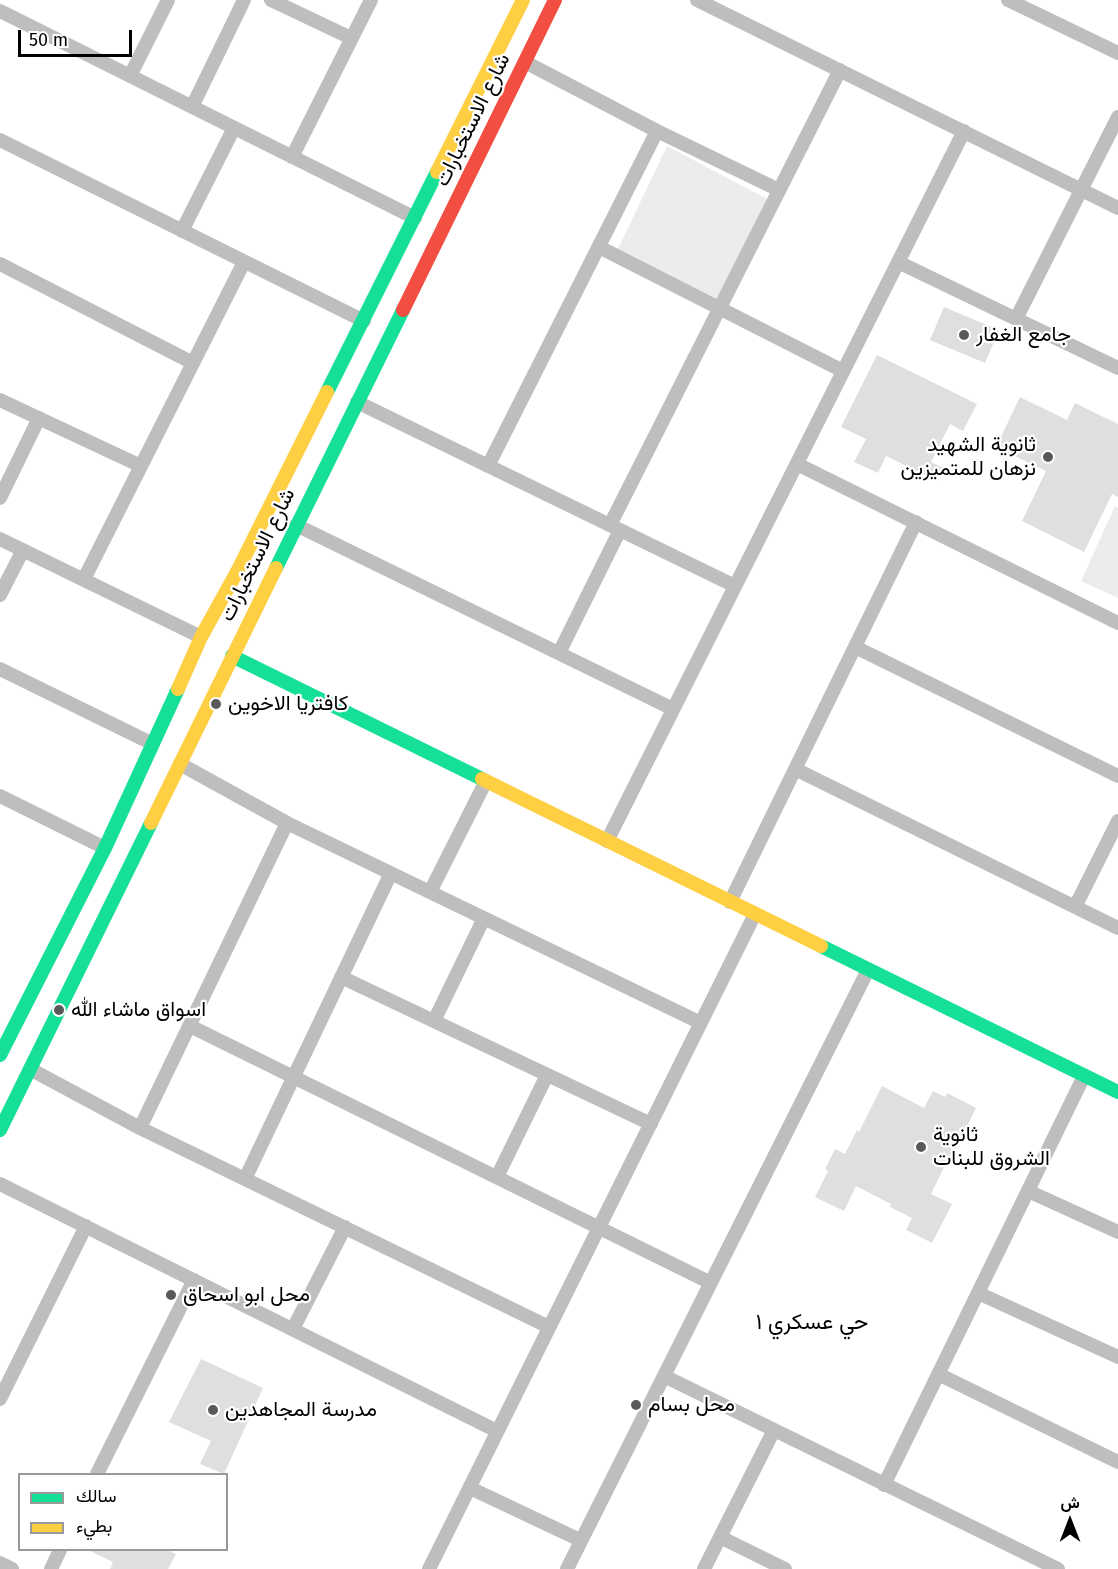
<!DOCTYPE html>
<meta charset="utf-8">
<style>
body{margin:0}
#map{position:relative;width:1118px;height:1569px;overflow:hidden;background:#fff;font-family:"Fira Sans",Vazirmatn,sans-serif}
canvas{display:block}
.legend{position:absolute;left:18px;top:1473px;width:210px;height:78px;box-sizing:border-box;background:#fff;border:2px solid #999;margin:0;padding:8px 10px;list-style:none;font-size:18px;color:#000}
.legend li{display:flex;align-items:center;gap:12px;height:30px}
.legend b{width:30px;border:2px solid #999}
.north{position:absolute;left:1040px;top:1491px;width:60px;height:60px;-webkit-text-stroke:4px #fff;paint-order:stroke;rotate:0deg;font-size:16px;font-weight:700;line-height:24px;text-align:center;color:#000}
.north::after{content:'';display:block;margin:auto;width:21px;height:27px;background:#000;clip-path:polygon(50% 0,100% 100%,50% 72%,0 100%)}
.scale{position:absolute;left:18px;top:30px;width:114px;height:27px;box-sizing:border-box;border:3px solid #000;border-top:0;padding-left:8px;font-size:18px;line-height:21px;white-space:nowrap;color:#000;-webkit-text-stroke:4px #fff;paint-order:stroke}
</style>
<div id="map">
<canvas width="1118" height="1569"></canvas>
<ul class="legend">
<li><b style="height:8px;background:#16e098"></b>سالك</li>
<li><b style="height:8px;background:#ffcf43"></b>بطيء</li>
</ul>
<div class="north">ش</div>
<div class="scale">50 m</div>
</div>
<script>
const context = document.querySelector('canvas').getContext('2d');
context.lineJoin = 'round';
function fillPath(path, color) {
  context.fillStyle = color;
  context.fill(path, 'evenodd');
}
function shape(rows) {
  const path = new Path2D();
  for (const r of rows) {
    path.moveTo(r[0], r[1]);
    for (let i = 2; i < r.length; i += 2) path.lineTo(r[i], r[i + 1]);
  }
  return path;
}
function strokePath(path, color, width, dash) {
  context.strokeStyle = color;
  context.lineWidth = width;
  context.lineCap = dash ? 'butt' : 'round';
  context.setLineDash(dash || []);
  context.stroke(path);
}
function label(font, color, halo, rows, align = 'center') {
  context.font = font + ' "Fira Sans",Vazirmatn,sans-serif';
  context.lineWidth = 4.5;
  context.setLineDash([]);
  context.textBaseline = 'middle';
  context.strokeStyle = halo;
  context.fillStyle = color;
  for (const [text, x, y, turn = 0] of rows) {
    context.save();
    context.translate(x, y);
    context.rotate((+turn || 0) * Math.PI / 180);
    context.textAlign = isNaN(turn) ? turn : align;
    if (halo) context.strokeText(text, 0, 0);
    context.fillText(text, 0, 0);
    context.restore();
  }
}
fillPath(shape([
 [667,146,769,200,721,301,618,249],
 [1115,506,1118,508,1118,598,1081,581]
]), '#ececec');
fillPath(shape([
 [944,307,999,330,985,363,930,340],
 [877,355,977,404,963,431,950,424,931,462,943,468,937,481,886,456,878,473,854,462,866,439,841,427],
 [1020,397,1067,420,1075,403,1118,424,1118,497,1112,494,1084,552,1022,521,1046,471,996,447],
 [882,1086,924,1108,933,1091,945,1097,947,1093,976,1108,950,1162,947,1161,931,1194,952,1204,932,1243,906,1230,912,1218,890,1207,891,1204,856,1186,844,1211,815,1197,828,1171,825,1169,835,1149,845,1154,857,1130,859,1132],
 [201,1359,263,1388,224,1474,200,1464,211,1441,169,1422],
 [88,1550,168,1550,176,1554,168,1569,110,1569,113,1562]
]), '#dfdfdf');
strokePath(shape([
 [271,0,351,38],
 [697,0,1118,208],
 [1008,0,1118,53],
 [0,11,415,218],
 [525,62,657,131,779,190],
 [130,76,168,0],
 [192,107,244,0],
 [0,140,364,321],
 [292,157,371,0],
 [182,231,234,128],
 [599,247,843,371],
 [898,262,1118,368],
 [0,264,193,363],
 [1016,319,1118,117],
 [0,400,141,466],
 [357,402,735,586],
 [797,464,1118,623],
 [488,466,657,131],
 [0,498,39,418],
 [296,525,673,709],
 [610,525,840,70],
 [0,539,201,637],
 [84,579,244,262],
 [0,595,23,550],
 [855,647,1118,776],
 [559,653,620,530],
 [0,669,151,743],
 [180,764,287,823,701,1023],
 [795,769,1118,928],
 [0,796,105,848],
 [607,841,964,131],
 [430,892,486,781],
 [730,902,916,522],
 [1075,907,1118,821],
 [341,977,651,1124],
 [434,1021,484,918],
 [190,1026,711,1283],
 [30,1069,140,1128,549,1327],
 [140,1128,287,823],
 [497,1177,547,1075],
 [245,1179,391,873],
 [0,1184,497,1431],
 [1028,1191,1118,1232],
 [978,1293,1118,1357],
 [293,1329,345,1227],
 [938,1374,1118,1462],
 [664,1376,1058,1569],
 [0,1399,86,1226],
 [97,1474,194,1280],
 [884,1485,1084,1076],
 [470,1488,580,1540],
 [720,1537,785,1569],
 [0,1563,12,1569],
 [51,1569,60,1550],
 [429,1569,755,914],
 [567,1569,868,970],
 [704,1569,774,1430]
]), '#bebebe', 14);
strokePath(shape([
 [327,392,437,172],
 [276,568,403,310],
 [232,656,482,779],
 [821,946,1118,1092],
 [0,1055,105,848,178,689],
 [0,1130,151,823]
]), '#16e098', 14);
strokePath(shape([
 [437,172,523,0],
 [178,689,201,637,238,570,327,392],
 [482,779,821,946],
 [151,823,276,568]
]), '#ffcf43', 14);
strokePath(shape([
 [403,310,555,0]
]), '#f24e42', 14);
for (const [x, y, r, color] of [
 [964,335,6,"#595959"],
 [1048,457,6,"#595959"],
 [216,704,6,"#595959"],
 [59,1010,6,"#595959"],
 [921,1147,6,"#595959"],
 [171,1295,6,"#595959"],
 [636,1405,6,"#595959"],
 [213,1410,6,"#595959"]
]) {
  const dot = new Path2D();
  dot.arc(x, y, r, 0, 2 * Math.PI);
  context.fillStyle = color;
  context.fill(dot);
  strokePath(dot, '#fff', 2);
}
label('21px', '#000', '#fff', [
 ["شارع الاستخبارات",473,120,-64],
 ["شارع الاستخبارات",258,555,-64]
]);
label('21px', '#000', '#fff', [
 ["جامع الغفار",976,335],
 ["ثانوية الشهيد",1036,445,"right"],
 ["نزهان للمتميزين",1036,469,"right"],
 ["كافتريا الاخوين",228,704],
 ["اسواق ماشاء الله",71,1010],
 ["ثانوية",933,1135],
 ["الشروق للبنات",933,1159],
 ["محل ابو اسحاق",183,1295],
 ["محل بسام",648,1405],
 ["مدرسة المجاهدين",225,1410]
], 'left');
label('22px', '#000', '#fff', [
 ["حي عسكري ١",812,1323]
]);
</script>
